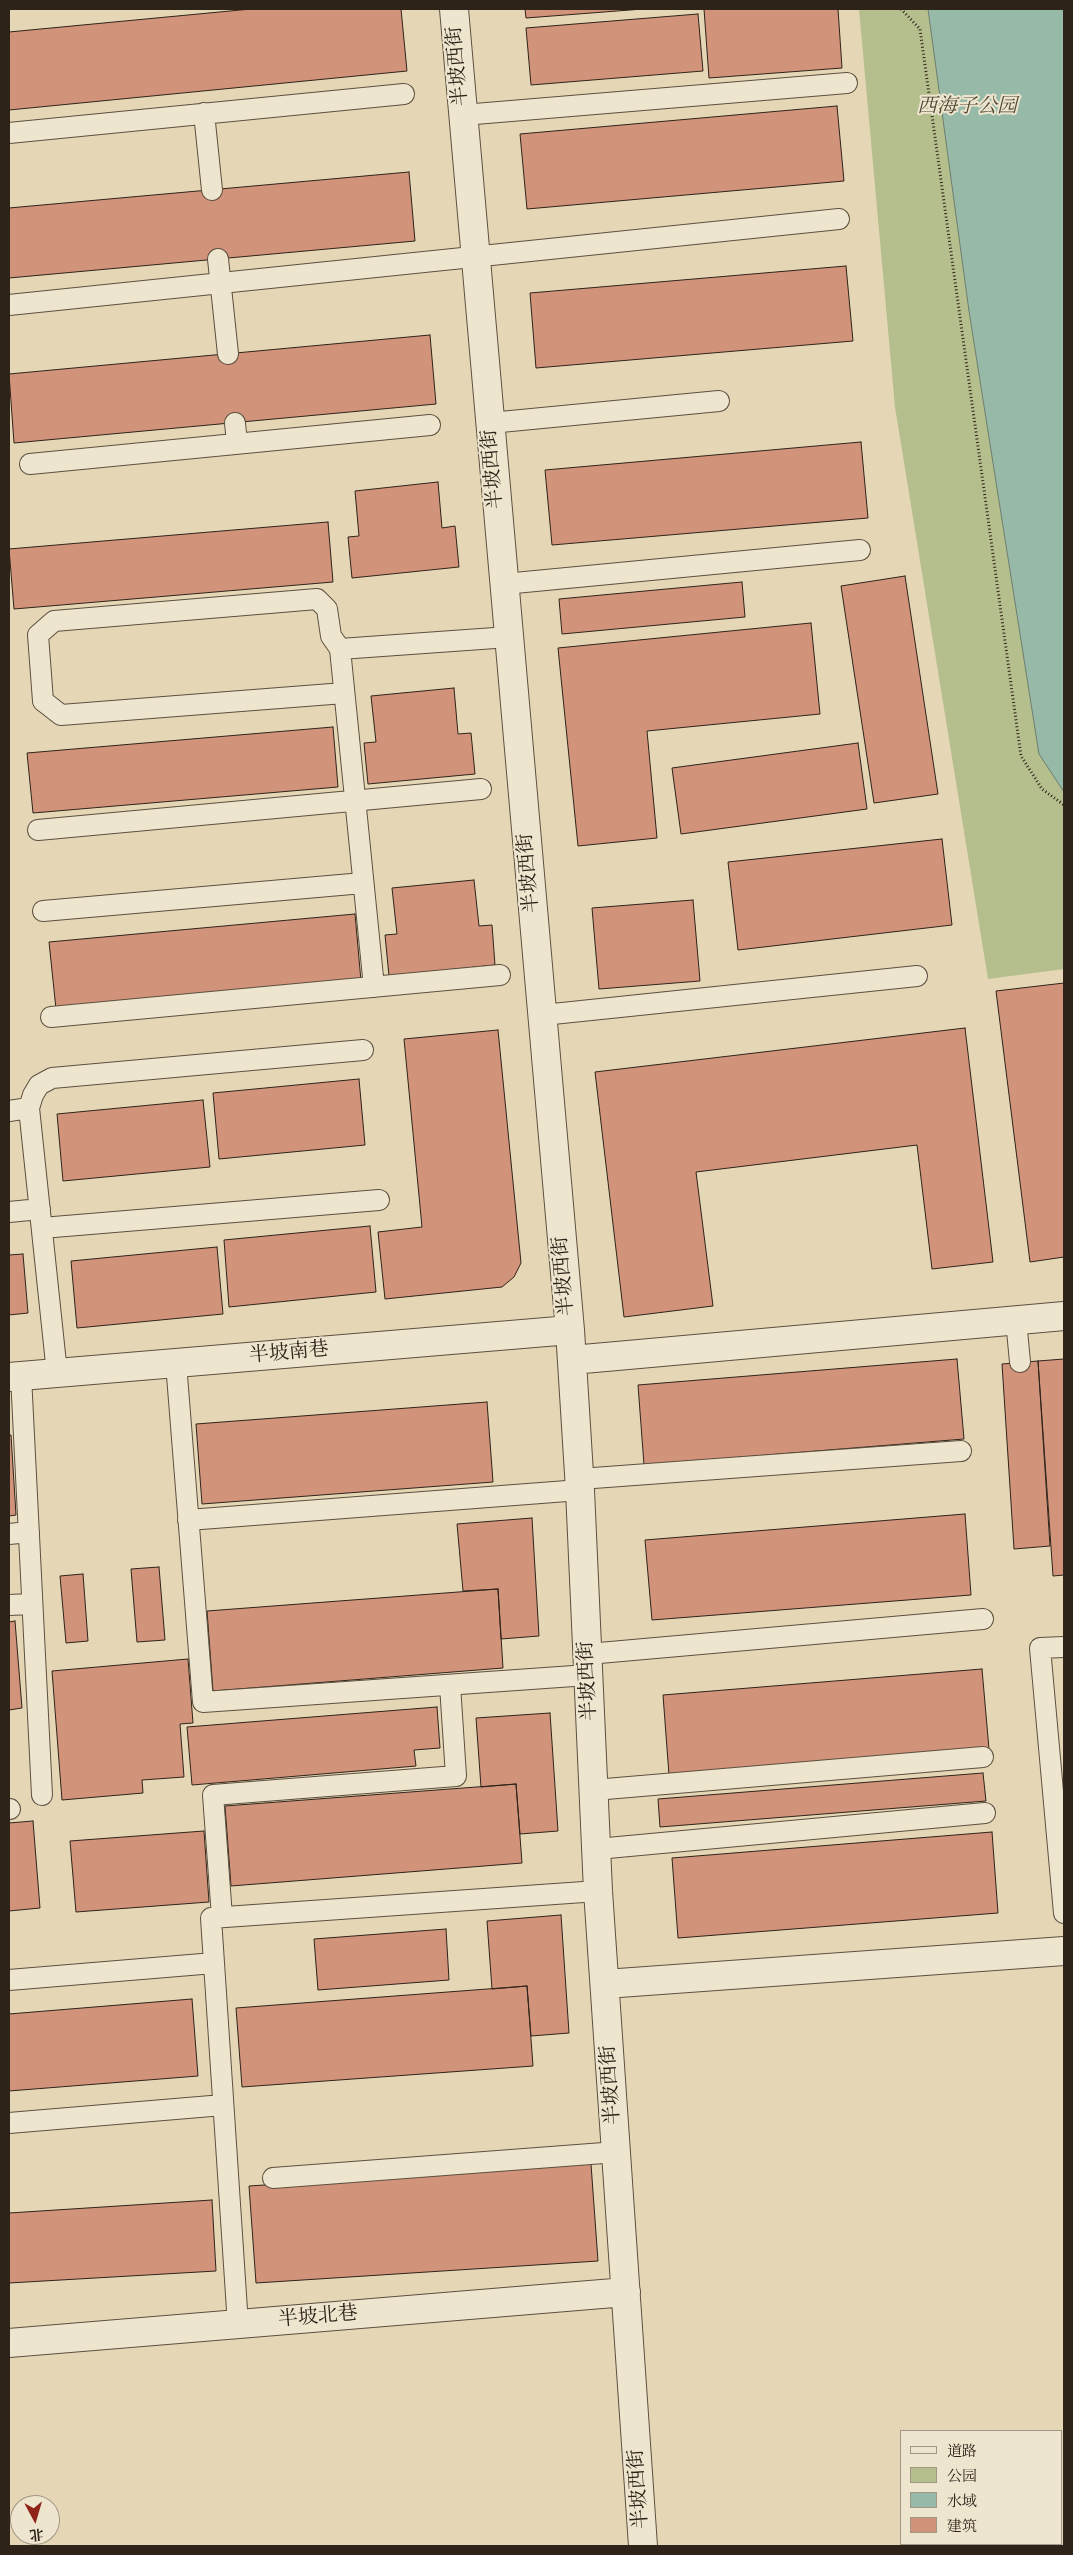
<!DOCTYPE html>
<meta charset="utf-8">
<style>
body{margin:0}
#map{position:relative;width:1073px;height:2555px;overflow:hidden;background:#e5d7b5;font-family:"IM FELL English","Noto Serif SC",serif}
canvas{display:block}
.frame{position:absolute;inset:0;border:10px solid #2e2319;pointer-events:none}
.legend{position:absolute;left:900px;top:2430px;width:162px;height:115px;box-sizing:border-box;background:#eee5cf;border:1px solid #a19786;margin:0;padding:6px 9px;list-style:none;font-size:15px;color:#2e2319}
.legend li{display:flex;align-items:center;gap:10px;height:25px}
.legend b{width:25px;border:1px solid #a19786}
.north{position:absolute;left:10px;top:2495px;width:50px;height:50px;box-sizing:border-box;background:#eee5cf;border:1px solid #a19786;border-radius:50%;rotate:174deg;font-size:14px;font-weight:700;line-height:20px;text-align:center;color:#2e2319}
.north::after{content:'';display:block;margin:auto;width:18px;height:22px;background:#8f2418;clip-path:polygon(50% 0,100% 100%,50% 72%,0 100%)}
</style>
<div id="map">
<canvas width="1073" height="2555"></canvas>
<div class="frame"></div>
<ul class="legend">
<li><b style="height:6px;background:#eee5cf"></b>道路</li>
<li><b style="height:14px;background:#b5be8d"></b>公园</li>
<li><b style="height:14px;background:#97baa8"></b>水域</li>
<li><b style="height:14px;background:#d2937b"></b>建筑</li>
</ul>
<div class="north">北</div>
</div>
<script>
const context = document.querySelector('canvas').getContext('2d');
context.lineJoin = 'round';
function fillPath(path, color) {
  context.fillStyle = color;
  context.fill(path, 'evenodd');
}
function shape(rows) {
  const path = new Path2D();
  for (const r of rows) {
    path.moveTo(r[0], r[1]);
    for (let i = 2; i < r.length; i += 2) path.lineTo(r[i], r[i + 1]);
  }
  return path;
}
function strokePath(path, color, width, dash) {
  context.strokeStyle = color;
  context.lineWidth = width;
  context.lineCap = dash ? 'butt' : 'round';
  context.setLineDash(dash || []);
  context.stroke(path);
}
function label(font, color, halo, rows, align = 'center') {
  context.font = font + ' "IM FELL English","Noto Serif SC",serif';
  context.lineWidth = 4;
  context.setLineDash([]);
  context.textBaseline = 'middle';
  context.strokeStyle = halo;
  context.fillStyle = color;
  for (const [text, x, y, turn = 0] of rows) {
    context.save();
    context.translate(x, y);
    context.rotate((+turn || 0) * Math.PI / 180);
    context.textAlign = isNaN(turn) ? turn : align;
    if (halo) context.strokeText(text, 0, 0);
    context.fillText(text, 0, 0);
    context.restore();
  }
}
fillPath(shape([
 [859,9,1064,9,1064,969,988,979,895,407]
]), '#b5be8d');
const water = shape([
 [928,9,1064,9,1064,792,1039,754,969,311,928,9]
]);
fillPath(water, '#97baa8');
strokePath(water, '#6d7e6f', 1);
const building = shape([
 [251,9,401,9,407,71,9,110,9,32,251,9],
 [525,9,643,9,526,18,525,9],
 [704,9,838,9,842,68,709,78,704,9],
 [698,14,703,71,531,85,526,28,698,14],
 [837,106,844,181,527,209,520,134,837,106],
 [409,172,415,241,9,278,9,208,409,172],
 [846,266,853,341,536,368,530,293,846,266],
 [430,335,436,404,14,443,9,374,430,335],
 [861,442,868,518,552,545,545,470,861,442],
 [438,482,442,528,455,526,459,567,352,578,348,537,359,536,355,491,438,482],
 [328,522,333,582,14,609,9,549,328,522],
 [905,576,938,794,874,803,841,586,905,576],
 [742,582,745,617,562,634,559,599,742,582],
 [811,623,820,714,647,731,657,838,578,846,558,648,811,623],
 [454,688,458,734,471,733,475,774,368,784,364,743,376,742,371,696,454,688],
 [333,727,338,787,33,813,27,753,333,727],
 [858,743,867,809,681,834,672,768,858,743],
 [942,839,952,925,738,950,728,862,942,839],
 [474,880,479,926,492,925,495,965,389,976,385,935,397,934,392,888,474,880],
 [693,900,700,981,599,989,592,908,693,900],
 [355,914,361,981,56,1009,49,942,355,914],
 [1064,983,1064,1257,1030,1262,996,991,1064,983],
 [965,1028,993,1262,932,1269,917,1145,696,1172,713,1306,624,1317,595,1072,965,1028],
 [498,1030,521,1263,514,1277,502,1287,385,1299,378,1232,422,1227,404,1039,498,1030],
 [359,1079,365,1145,219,1159,213,1093,359,1079],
 [203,1100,210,1167,63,1181,57,1114,203,1100],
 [370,1226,376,1292,229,1307,224,1240,370,1226],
 [217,1247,223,1314,77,1328,71,1261,217,1247],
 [23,1254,28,1313,9,1315,9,1255,23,1254],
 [957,1359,964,1439,644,1465,638,1385,957,1359],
 [1064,1359,1064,1575,1053,1576,1038,1361,1064,1359],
 [1038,1361,1050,1546,1014,1549,1002,1364,1038,1361],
 [487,1402,493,1482,202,1504,196,1424,487,1402],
 [9,1435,11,1435,16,1515,9,1516,9,1435],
 [965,1514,971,1595,652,1620,645,1540,965,1514],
 [532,1518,539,1636,501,1639,498,1589,463,1591,457,1524,532,1518],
 [159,1567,165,1640,137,1642,131,1569,159,1567],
 [83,1574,88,1641,66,1643,60,1576,83,1574],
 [498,1589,503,1668,213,1691,207,1611,498,1589],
 [15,1621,22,1708,9,1710,9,1622,15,1621],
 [188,1659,193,1723,180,1724,184,1777,142,1780,143,1793,62,1800,52,1671,188,1659],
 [982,1669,989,1749,669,1775,663,1695,982,1669],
 [437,1707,440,1748,414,1750,416,1766,192,1785,187,1727,437,1707],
 [550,1713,558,1831,520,1834,516,1784,481,1787,476,1718,550,1713],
 [983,1773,986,1801,660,1827,658,1799,983,1773],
 [516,1784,522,1863,231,1886,225,1806,516,1784],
 [33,1821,40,1908,9,1911,9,1823,33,1821],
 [204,1831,209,1902,76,1912,70,1841,204,1831],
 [992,1832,998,1913,678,1938,672,1858,992,1832],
 [561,1915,569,2033,531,2036,527,1986,492,1989,487,1921,561,1915],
 [446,1929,449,1980,318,1990,314,1939,446,1929],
 [527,1986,533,2066,242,2087,236,2008,527,1986],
 [192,1999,198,2076,9,2091,9,2014,192,1999],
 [591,2164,598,2261,256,2283,249,2186,591,2164],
 [212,2200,216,2271,9,2283,9,2213,212,2200]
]);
fillPath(building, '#d2937b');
strokePath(building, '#2e2319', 1);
const lane = shape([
 [204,113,212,190],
 [463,115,847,83],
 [9,133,404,94],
 [218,259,228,354],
 [9,305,839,219],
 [235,423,237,443],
 [490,423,719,401],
 [30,464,430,425],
 [504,584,860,550],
 [340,649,509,637],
 [344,693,61,715,43,701,38,635,54,621,317,599,327,609,331,636,340,649,374,987],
 [38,830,481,789],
 [43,911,363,883],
 [543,1015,917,976],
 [51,1017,500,975],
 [9,1111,29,1108],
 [9,1212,40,1209],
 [42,1228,379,1200],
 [1016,1320,1020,1362],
 [176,1363,203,1702,588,1675],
 [57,1373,29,1108,33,1095,39,1085,52,1078,363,1050],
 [21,1376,42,1795],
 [580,1479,961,1451],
 [188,1520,580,1490],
 [9,1534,29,1532],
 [9,1605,32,1604],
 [1064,1647,1040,1648,1064,1913],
 [588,1654,983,1619],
 [594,1790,983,1757],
 [9,1809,10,1809],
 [597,1849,985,1813],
 [222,1917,213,1795,456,1776,450,1685],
 [9,1980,214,1963],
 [9,2123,223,2105],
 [273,2178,617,2152],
 [238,2325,211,1918,598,1891]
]);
const street = shape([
 [454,9,570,1330,580,1490,598,1891,643,2546],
 [572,1360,1064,1316],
 [9,1377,570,1330],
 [605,1984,1064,1951],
 [9,2343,626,2292]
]);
strokePath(lane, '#5c5040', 22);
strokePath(street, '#5c5040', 30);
strokePath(shape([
 [901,9,920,29,1021,756,1042,789,1064,805]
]), '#2e2319', 3, [1, 2.5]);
strokePath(lane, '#eee5cf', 20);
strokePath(street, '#eee5cf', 28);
label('20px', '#2e2319', '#eee5cf', [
 ["半坡西街",459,66,-95],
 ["半坡西街",494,469,-95],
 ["半坡西街",530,873,-95],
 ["半坡西街",565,1276,-95],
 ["半坡南巷",289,1354,-5],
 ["半坡西街",589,1681,-93],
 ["半坡西街",612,2085,-94],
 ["半坡北巷",318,2318,-5],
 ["半坡西街",640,2489,-94]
]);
label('italic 20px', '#504a36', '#eee5cf', [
 ["西海子公园",967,108]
]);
</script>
